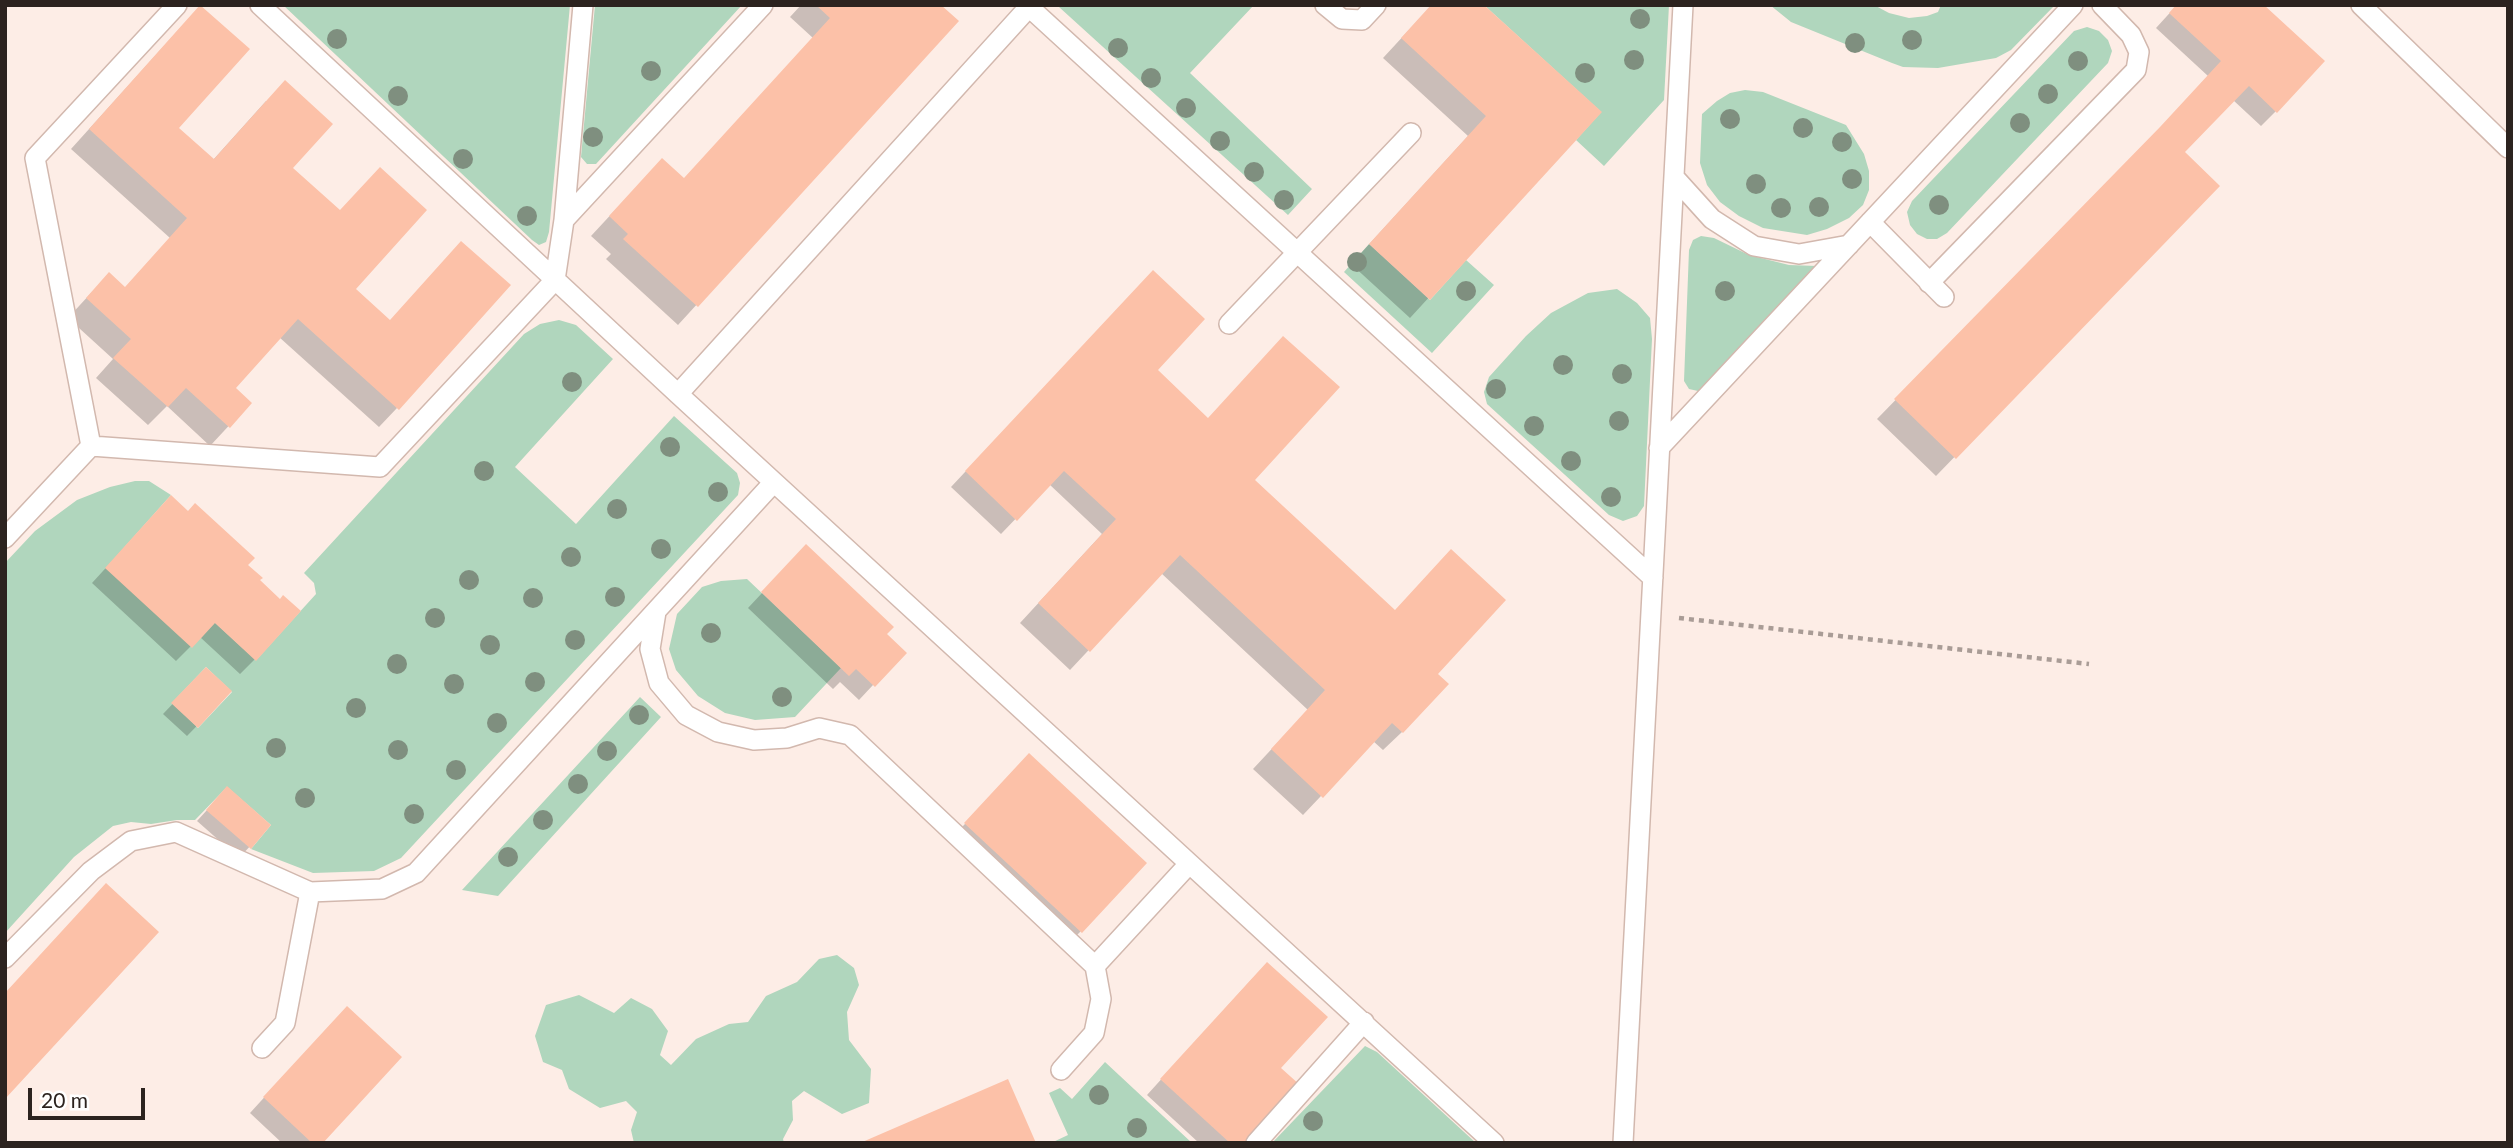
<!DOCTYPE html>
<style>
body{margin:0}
#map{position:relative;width:2513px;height:1148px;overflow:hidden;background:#fdede6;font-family:Lato,sans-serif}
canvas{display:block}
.frame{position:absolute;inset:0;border:7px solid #2c231f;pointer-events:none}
.scale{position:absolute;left:28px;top:1088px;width:117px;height:32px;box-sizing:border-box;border:4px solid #2c231f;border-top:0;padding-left:9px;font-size:21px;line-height:24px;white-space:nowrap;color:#2c231f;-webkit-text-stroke:5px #fff;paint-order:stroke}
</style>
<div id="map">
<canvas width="2513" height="1148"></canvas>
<div class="frame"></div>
<div class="scale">20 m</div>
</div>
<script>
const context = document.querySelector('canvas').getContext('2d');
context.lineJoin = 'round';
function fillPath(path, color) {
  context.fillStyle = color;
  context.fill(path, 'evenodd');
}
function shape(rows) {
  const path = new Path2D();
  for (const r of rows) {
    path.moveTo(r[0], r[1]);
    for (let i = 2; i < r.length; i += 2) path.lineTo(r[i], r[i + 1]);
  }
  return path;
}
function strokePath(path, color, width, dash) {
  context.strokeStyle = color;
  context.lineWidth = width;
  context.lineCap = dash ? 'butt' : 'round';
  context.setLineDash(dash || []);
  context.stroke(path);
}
fillPath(shape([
 [283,5,570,5,549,232,546,242,539,245,532,240],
 [595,5,742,5,596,164,587,164,581,157],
 [1060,5,1254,5,1190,73,1312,189,1288,215,1059,7],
 [1484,5,1669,5,1664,100,1604,166,1576,140,1601,112],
 [1770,5,1874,5,1889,13,1909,18,1927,16,1938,12,1941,5,2055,5,2011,50,1996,58,1938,68,1903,67,1892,63,1791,22],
 [2087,27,2099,31,2108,40,2112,51,2108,63,1947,233,1937,239,1927,239,1917,234,1910,225,1907,212,1912,201,2074,31],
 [1745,90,1763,92,1846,125,1864,154,1869,171,1869,190,1863,205,1849,218,1827,229,1807,235,1763,228,1739,216,1720,202,1707,185,1700,163,1702,114,1717,101,1730,93],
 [1701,236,1714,238,1749,255,1789,265,1817,266,1698,391,1689,389,1684,381,1689,250,1693,240],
 [1369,244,1430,300,1466,260,1494,285,1432,353,1344,272],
 [1617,289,1637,303,1650,318,1652,339,1644,506,1637,516,1623,521,1609,515,1487,404,1484,392,1489,377,1526,336,1551,313,1588,293],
 [559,320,576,325,613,359,515,467,576,524,674,416,737,473,740,483,738,495,401,858,374,871,313,873,251,849,271,825,227,787,195,820,177,820,151,824,131,822,113,826,74,857,5,933,5,563,35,531,77,500,110,487,135,481,149,481,171,495,106,568,215,623,256,660,316,594,314,583,304,573,524,334,540,324],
 [206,667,232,692,198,728,172,703],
 [747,579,841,668,795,717,755,720,725,713,698,696,676,670,669,649,677,614,702,587,721,581],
 [640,697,661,717,498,896,462,890],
 [837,955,854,968,859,985,847,1012,849,1040,871,1069,869,1103,842,1114,804,1091,792,1101,793,1120,783,1139,784,1143,634,1143,631,1130,637,1112,626,1101,600,1108,569,1089,562,1070,543,1062,535,1036,546,1005,579,995,614,1013,631,998,652,1009,668,1031,660,1055,671,1065,696,1039,729,1024,748,1022,766,996,797,982,819,959],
 [1365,1046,1377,1052,1476,1143,1272,1143],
 [1105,1062,1192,1143,1051,1143,1068,1135,1049,1093,1060,1088,1072,1099]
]), '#b0d6bd');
fillPath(shape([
 [801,5,939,5,956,21,678,325,606,259,611,254,591,236,643,180,683,180,813,38,790,17],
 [1432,5,1599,112,1410,318,1351,264,1468,136,1383,58],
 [2177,5,2276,111,2261,126,2233,100,2183,152,2217,186,1936,476,1877,419,2150,139,2208,76,2156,28],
 [182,26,176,128,213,160,266,101,291,168,354,289,397,408,379,427,279,337,233,388,250,403,210,446,167,406,148,425,96,378,113,359,68,318,91,293,124,289,170,238,71,149],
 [1138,287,1155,370,1252,480,1436,674,1402,732,1383,750,1373,741,1303,815,1253,769,1308,710,1161,573,1070,670,1020,623,1102,534,1049,484,1001,534,951,487],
 [157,512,246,565,257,581,255,659,240,674,200,637,176,661,92,583],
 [792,561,885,634,873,685,859,700,840,682,833,689,748,608],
 [206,669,230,692,187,736,163,714],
 [1015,770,1081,931,1066,946,951,839],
 [217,799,269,826,239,858,197,821],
 [1252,979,1278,1068,1245,1143,1199,1143,1147,1095],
 [332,1023,320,1143,282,1143,250,1113]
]), '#0003');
fillPath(shape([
 [200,5,250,49,179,128,214,159,285,80,333,124,293,168,340,210,380,167,427,210,356,289,390,320,461,241,511,285,399,410,298,319,236,388,252,403,230,428,186,388,168,407,113,358,131,339,86,298,109,272,125,287,187,218,89,129],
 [816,5,941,5,959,21,698,307,623,239,628,234,609,216,662,158,684,178,830,18],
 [1431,5,1484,5,1602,112,1430,300,1369,244,1486,116,1401,38],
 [2176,5,2264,5,2325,61,2277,113,2249,86,2185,152,2220,186,1956,459,1894,399,2160,127,2221,61,2169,13],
 [1153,270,1205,319,1158,370,1208,418,1283,336,1340,387,1255,480,1395,610,1451,549,1506,600,1438,674,1449,684,1403,733,1392,723,1323,798,1271,749,1325,690,1180,555,1090,652,1038,603,1116,519,1064,471,1017,521,965,471],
 [171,495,188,511,195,503,255,558,248,565,263,578,260,580,280,599,283,595,301,611,256,661,215,623,192,648,105,568],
 [806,544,894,627,887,634,907,653,875,687,856,669,849,676,761,592],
 [206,667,232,691,198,728,171,703],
 [1029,753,1147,863,1082,933,964,823],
 [227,786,271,825,251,849,206,810],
 [106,883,159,932,5,1099,5,993],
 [1267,962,1328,1017,1281,1068,1300,1085,1248,1143,1230,1143,1160,1079],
 [347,1006,402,1057,323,1143,312,1143,263,1097],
 [1008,1079,1036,1143,860,1143]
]), '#fcc1a8');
const lane = shape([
 [177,5,35,158,91,446,380,467,555,280,564,220,763,5],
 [260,5,678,394,1494,1143],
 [1325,5,1342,19,1362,20,1376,5],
 [2361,5,2508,148],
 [1674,177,1712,219,1754,246,1799,254,1849,245],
 [564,220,583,5],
 [1870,222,1944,297],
 [1929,283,2136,70,2139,52,2131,35,2102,5],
 [1229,324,1411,133],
 [678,394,1029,7,1653,578],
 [1659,448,2073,5],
 [5,538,91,446],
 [656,612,650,649,659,683,686,715,718,732,754,740,787,738,819,728,850,735,1095,966],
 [5,958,91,871,131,841,176,832,310,892,382,889,416,873,774,482],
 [262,1048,285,1023,310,892],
 [1061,1070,1094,1033,1101,999,1095,966,1189,864],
 [1256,1143,1364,1022],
 [1623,1143,1683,5]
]);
strokePath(lane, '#d2b8ae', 22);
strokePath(shape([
 [1679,618,2089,664]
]), '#a99c96', 4.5, [5, 5]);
strokePath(lane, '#fff', 19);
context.fillStyle = '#7f8f7f';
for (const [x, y] of [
 [1640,19],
 [337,39],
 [1912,40],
 [1855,43],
 [1118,48],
 [1634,60],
 [2078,61],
 [651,71],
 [1585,73],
 [1151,78],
 [2048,94],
 [398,96],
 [1186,108],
 [1730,119],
 [2020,123],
 [1803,128],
 [593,137],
 [1220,141],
 [1842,142],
 [463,159],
 [1254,172],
 [1852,179],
 [1756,184],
 [1284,200],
 [1939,205],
 [1819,207],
 [1781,208],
 [527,216],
 [1357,262],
 [1466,291],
 [1725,291],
 [1563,365],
 [1622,374],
 [572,382],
 [1496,389],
 [1619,421],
 [1534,426],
 [670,447],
 [1571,461],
 [484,471],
 [718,492],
 [1611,497],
 [617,509],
 [661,549],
 [571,557],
 [469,580],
 [615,597],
 [533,598],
 [435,618],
 [711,633],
 [575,640],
 [490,645],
 [397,664],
 [535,682],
 [454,684],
 [782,697],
 [356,708],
 [639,715],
 [497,723],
 [276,748],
 [398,750],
 [607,751],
 [456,770],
 [578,784],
 [305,798],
 [414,814],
 [543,820],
 [508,857],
 [1099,1095],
 [1313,1121],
 [1137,1128]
]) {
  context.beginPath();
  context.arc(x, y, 10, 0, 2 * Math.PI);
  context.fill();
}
</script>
